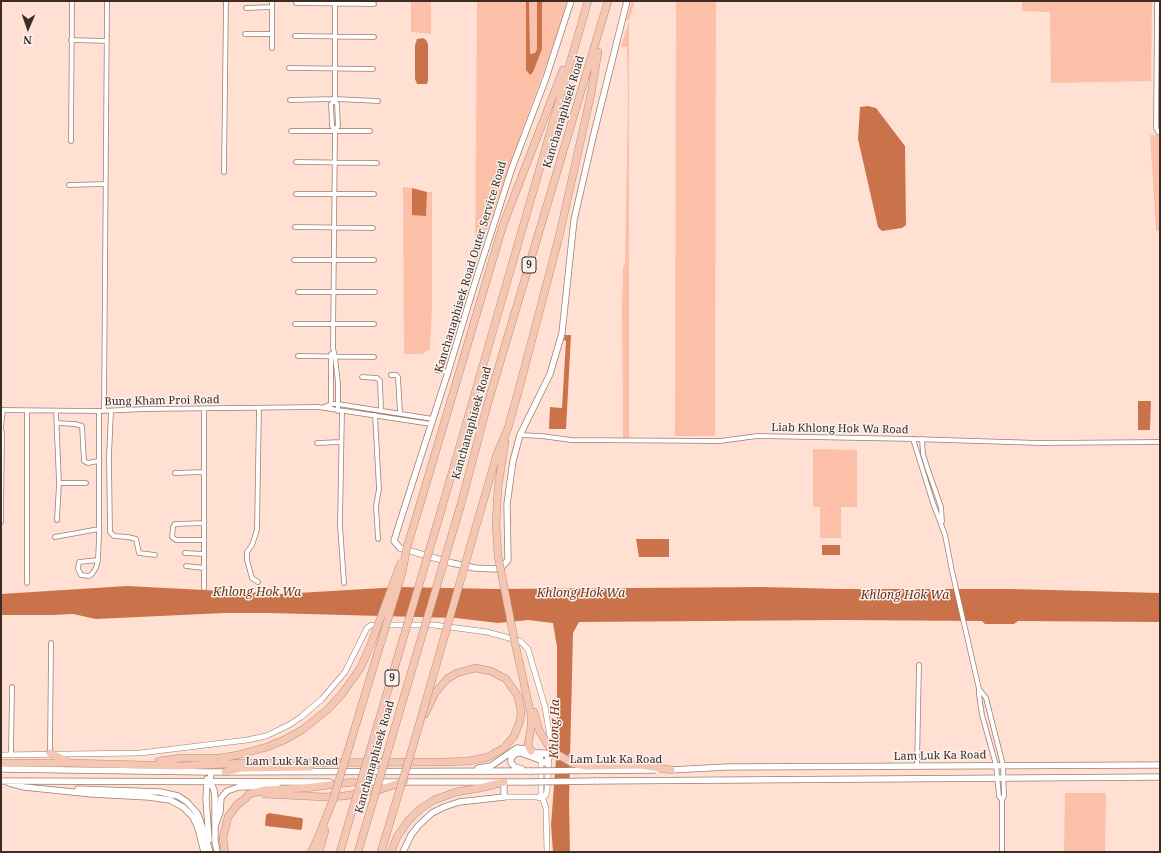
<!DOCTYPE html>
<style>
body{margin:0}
#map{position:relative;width:1161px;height:853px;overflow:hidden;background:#ffe0d3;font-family:"Noto Serif",serif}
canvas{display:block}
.frame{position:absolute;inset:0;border:2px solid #3b2c26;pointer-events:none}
.north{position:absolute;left:8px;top:8px;width:40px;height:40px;-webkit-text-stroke:3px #fbf3ef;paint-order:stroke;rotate:182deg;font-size:11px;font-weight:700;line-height:16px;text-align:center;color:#3b2c26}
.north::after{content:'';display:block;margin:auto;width:14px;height:18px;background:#3b2c26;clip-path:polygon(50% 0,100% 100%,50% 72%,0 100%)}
</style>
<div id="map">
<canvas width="1161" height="853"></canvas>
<div class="frame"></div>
<div class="north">N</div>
</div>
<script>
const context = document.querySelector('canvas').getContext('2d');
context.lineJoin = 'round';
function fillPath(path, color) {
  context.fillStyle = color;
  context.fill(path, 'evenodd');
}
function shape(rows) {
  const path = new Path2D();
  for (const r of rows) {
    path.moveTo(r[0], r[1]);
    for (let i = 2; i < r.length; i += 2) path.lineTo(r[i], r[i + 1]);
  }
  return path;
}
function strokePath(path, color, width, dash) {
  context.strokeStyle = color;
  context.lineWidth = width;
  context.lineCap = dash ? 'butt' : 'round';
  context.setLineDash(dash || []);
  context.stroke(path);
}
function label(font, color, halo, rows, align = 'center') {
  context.font = font + ' "Noto Serif",serif';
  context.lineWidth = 3;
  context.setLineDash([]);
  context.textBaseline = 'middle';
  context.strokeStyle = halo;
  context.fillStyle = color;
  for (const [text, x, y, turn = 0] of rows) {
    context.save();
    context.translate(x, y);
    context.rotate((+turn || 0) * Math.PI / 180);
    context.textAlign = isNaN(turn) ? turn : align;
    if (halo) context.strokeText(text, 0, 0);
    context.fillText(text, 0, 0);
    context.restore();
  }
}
fillPath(shape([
 [411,1,431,1,431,34,411,32],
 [477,1,526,1,526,70,542,49,542,1,567,1,553,46,512,158,475,266],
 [529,1,537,1,537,49,535,53,530,54],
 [632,1,635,1,629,21,629,438,623,438,622,309,623,268,625,264,628,99,627,47,621,47,629,21,626,20],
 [676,1,716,1,715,436,675,436],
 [1022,1,1152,1,1151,81,1051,83,1050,12,1022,11],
 [1150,135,1160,135,1160,231,1156,231],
 [403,187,412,188,412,215,426,215,427,192,432,192,432,309,430,349,422,354,404,354],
 [813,449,857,450,857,507,841,507,841,538,820,538,820,507,813,507],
 [1065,793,1106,793,1105,852,1064,852]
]), '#fbc0a7');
fillPath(shape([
 [526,1,529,1,530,54,535,53,537,49,537,1,542,1,542,49,533,72,530,75,526,70],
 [423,38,426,40,428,44,428,81,427,84,417,84,415,79,415,45,417,39],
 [868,106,876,108,905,146,906,225,902,228,882,231,878,227,858,139,860,107],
 [412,188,427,192,426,216,412,215],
 [565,335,571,335,566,429,549,429,550,407,562,408,566,341,564,340],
 [1138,401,1151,401,1150,430,1138,430],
 [636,539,669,539,669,557,639,557],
 [822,545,840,545,840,555,822,555],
 [127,586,281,594,399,587,496,589,763,587,841,589,1013,589,1160,593,1160,622,1018,621,1014,624,985,624,982,621,841,620,579,622,573,633,569,801,570,852,553,852,551,825,557,746,557,647,553,623,528,620,498,623,456,618,269,613,224,613,96,619,73,614,53,615,1,615,1,594],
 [269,813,301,818,303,819,302,828,301,830,266,826,265,825,266,815]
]), '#ca734b');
const minor = shape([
 [335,1,335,101,337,104,338,126,335,130,333,348,335,357,338,383,338,411],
 [1157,1,1156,128,1158,132,1160,133],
 [296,3,374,4],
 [246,8,272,7],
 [245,34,272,34],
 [295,36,374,37],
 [71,40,107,41],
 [272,48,272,1],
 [289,68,373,69],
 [290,100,335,99,378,101],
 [335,101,331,104,332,126,335,130],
 [291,131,370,131],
 [71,141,72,1],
 [296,162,377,163],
 [224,172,226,1],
 [69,185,106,184],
 [296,194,374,194],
 [295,227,373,228],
 [294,260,374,260],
 [298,292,375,292],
 [295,324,374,324],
 [298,356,374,357],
 [436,370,448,372],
 [391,375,396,375,398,377,400,413],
 [362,377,377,378,380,381,381,410],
 [331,405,331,354],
 [324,407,331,404,338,404,433,419],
 [1,410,99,411,147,409,318,407,431,424],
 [27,411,27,583],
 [56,411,59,483,57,520],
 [104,411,107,1],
 [111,411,109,457,110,532,114,536,128,537,136,539,139,553,155,555],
 [342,411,340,525,344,583],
 [375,415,379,489,376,506,378,539],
 [57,423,75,424,82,426,84,461,88,463,98,461],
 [520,435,541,436,571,440,720,441,757,436,913,439,1040,443,1160,442],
 [913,439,933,503,945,535,952,571,979,689,979,695,982,715,996,765,999,796,1002,800],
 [922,439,923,454,927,467,941,507,942,522],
 [317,443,341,442],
 [175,473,204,472],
 [59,483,86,483],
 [1,522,2,433,1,428,3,410],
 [204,523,175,524,173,527,172,537,176,540,204,540],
 [55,537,99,529],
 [185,553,204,554],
 [98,560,79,562,78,569,81,575,89,576,92,574,96,568,98,560,99,536,99,411],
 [186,566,204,568],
 [258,582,252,578,247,560,247,552,252,545,257,530,259,408],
 [204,588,204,409],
 [979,689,986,698,1003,765,1004,796,1002,800,1002,852],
 [50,753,51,643],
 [11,754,12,687],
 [917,766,919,665]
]);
const tertiary = shape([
 [1,755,140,753,247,740,266,736,289,725,301,717,322,699,345,672,367,628,371,625,434,625,487,632,520,641,528,649,545,707,550,737,547,790,546,795,542,798],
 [541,761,541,794,546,808,547,852],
 [504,797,536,797,542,798]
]);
const secondary = shape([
 [571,1,546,78,512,168,474,286,448,372,396,534,394,541,400,548,452,563,475,568,494,569,502,567,508,560,507,504,513,461,520,435,550,374,562,333,574,220,594,133,627,1],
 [478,768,491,766,517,748,526,749,536,753,545,753,546,754,549,758,545,763,542,762,540,758,541,755,543,754],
 [1,769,207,772,530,771],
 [522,769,515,767,511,763,511,758,516,753,521,753,540,760],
 [671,770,726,767,1160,765],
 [211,772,210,782,214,790,215,798,215,841,217,852],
 [207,779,206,799,209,840],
 [1,781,330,782],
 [596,781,1160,777],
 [358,782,528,782],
 [9,783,24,787,92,794,148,797,170,800,183,807,193,817,198,828,204,852],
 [78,789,160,792,178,796,187,802,197,813,200,820,210,852],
 [215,826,220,812,221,798,227,791,239,787,277,786],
 [403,852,411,835,419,825,432,813,444,807,459,802,504,797,504,782]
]);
const motorway = shape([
 [498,487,505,442],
 [421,501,503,225,563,70],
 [443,504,588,1],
 [461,504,487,406,608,1],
 [479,516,497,454,508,428,520,385,559,237,591,94,598,52],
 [515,643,531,715,531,727,528,745,531,751],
 [534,712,539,730],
 [50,753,68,762],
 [159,761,182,758,220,758,238,755,267,747,284,740],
 [1,763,70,763,180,766,250,763,444,762,469,761,488,757,504,748,514,736,520,721,521,712,518,696,506,679,491,671,475,668,457,673,447,679,435,693,425,714],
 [225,772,241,768,310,767],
 [265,794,325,797,344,796,379,790,405,781],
 [225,852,223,838,228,817,237,805,246,798,249,794,265,790,305,788,353,782],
 [311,852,317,840,333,800],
 [319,852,325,831],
 [391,852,397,837,408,821,420,809,434,800,456,792,480,788,504,782]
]);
strokePath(minor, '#9f7c6e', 5.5);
strokePath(tertiary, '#9f7c6e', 6);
strokePath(secondary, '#9f7c6e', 7);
strokePath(motorway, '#b49081', 8);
strokePath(minor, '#fff', 4);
strokePath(tertiary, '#fff', 5);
strokePath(secondary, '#fff', 5.5);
strokePath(motorway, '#f5c6b2', 7);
const secondaryBridge = shape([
 [530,771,656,770],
 [528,782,596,781]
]);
const motorwayBridge = shape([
 [498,487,496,524,498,556,515,643],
 [539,730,548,745,554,752,572,763,586,766,641,765,671,770],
 [284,740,302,730,327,710,342,694,361,667,371,644,401,562],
 [333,800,402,573,407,547,421,501],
 [340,852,443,504],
 [358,852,461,504],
 [381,852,413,746,479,516]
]);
strokePath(secondaryBridge, '#9f7c6e', 7, []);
strokePath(motorwayBridge, '#b49081', 8, []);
strokePath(secondaryBridge, '#fff', 5.5);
strokePath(motorwayBridge, '#f5c6b2', 7);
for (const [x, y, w] of [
 [529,265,14],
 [392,678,14]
]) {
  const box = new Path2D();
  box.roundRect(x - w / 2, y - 8, w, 16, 3);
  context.fillStyle = '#fbf3ef';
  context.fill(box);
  strokePath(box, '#3b2c26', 1);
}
label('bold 10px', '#3b2c26', null, [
 ["9",529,265],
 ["9",392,678]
]);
label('11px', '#3b2c26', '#fbf3ef', [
 ["Kanchanaphisek Road",564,112,-73],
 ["Kanchanaphisek Road Outer Service Road",471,267,-73],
 ["Bung Kham Proi Road",162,401,-1],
 ["Kanchanaphisek Road",472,423,-74],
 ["Liab Khlong Hok Wa Road",840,429,1],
 ["Lam Luk Ka Road",940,756,-1],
 ["Kanchanaphisek Road",375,757,-74],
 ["Lam Luk Ka Road",616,760],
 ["Lam Luk Ka Road",292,762]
]);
label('italic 12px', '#6c3216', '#fbf3ef', [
 ["Khlong Hok Wa",257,593],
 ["Khlong Hok Wa",581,594],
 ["Khlong Hok Wa",905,596],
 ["Khlong Ha",555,729,-89]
]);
</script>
